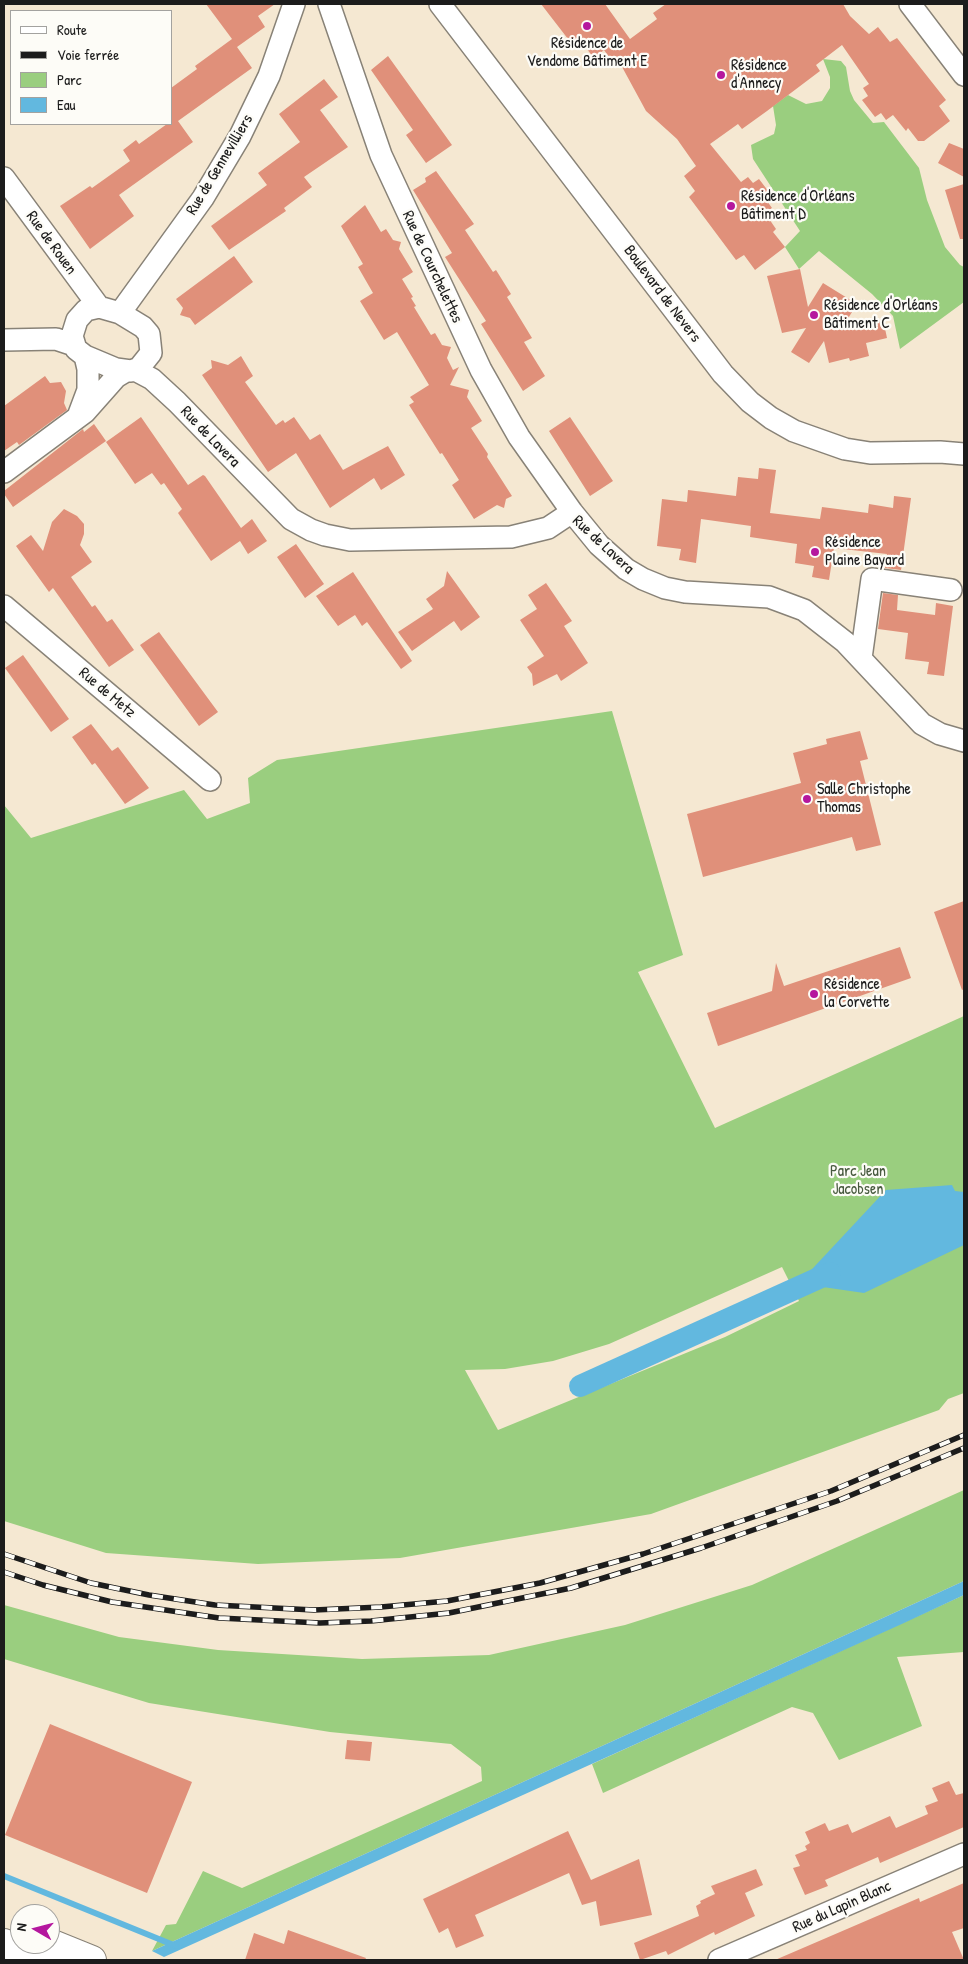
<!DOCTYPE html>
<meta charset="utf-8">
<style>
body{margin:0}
#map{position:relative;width:968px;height:1964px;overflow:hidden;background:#f5e8d2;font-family:"Patrick Hand",sans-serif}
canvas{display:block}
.frame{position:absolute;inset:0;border:5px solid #1c1c1c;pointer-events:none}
.legend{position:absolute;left:10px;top:10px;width:162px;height:115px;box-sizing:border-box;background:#fdfcf7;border:1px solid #a3a29f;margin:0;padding:6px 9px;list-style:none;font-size:15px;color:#1c1c1c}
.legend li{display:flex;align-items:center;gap:10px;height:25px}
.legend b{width:25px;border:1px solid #a3a29f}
.north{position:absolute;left:10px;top:1904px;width:50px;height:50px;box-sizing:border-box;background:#fdfcf7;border:1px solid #a3a29f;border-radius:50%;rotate:278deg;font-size:14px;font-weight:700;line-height:20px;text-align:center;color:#1c1c1c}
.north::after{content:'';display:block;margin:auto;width:18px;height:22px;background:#b5179e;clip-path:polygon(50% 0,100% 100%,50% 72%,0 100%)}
</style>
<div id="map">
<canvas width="968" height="1964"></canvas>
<div class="frame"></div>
<ul class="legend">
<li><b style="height:6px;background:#fff"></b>Route</li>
<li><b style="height:6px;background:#1c1c1c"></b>Voie ferrée</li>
<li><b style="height:14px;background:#9ace7f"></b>Parc</li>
<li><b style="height:14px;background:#62b8df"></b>Eau</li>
</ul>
<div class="north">N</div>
</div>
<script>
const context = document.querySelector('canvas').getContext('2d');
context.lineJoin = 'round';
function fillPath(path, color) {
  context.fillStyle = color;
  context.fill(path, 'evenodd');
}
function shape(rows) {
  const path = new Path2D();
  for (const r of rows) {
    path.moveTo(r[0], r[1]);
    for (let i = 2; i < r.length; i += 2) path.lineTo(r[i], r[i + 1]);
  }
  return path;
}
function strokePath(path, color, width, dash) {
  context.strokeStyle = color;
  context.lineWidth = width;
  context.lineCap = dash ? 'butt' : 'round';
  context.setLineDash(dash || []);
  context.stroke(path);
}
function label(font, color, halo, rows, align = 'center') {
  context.font = font + ' "Patrick Hand",sans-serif';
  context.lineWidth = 4.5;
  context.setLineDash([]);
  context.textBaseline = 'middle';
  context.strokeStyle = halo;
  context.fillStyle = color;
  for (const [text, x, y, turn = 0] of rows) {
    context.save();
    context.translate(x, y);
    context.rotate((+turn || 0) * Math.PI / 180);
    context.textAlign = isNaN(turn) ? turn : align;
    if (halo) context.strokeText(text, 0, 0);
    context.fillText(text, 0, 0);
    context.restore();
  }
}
fillPath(shape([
 [823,59,841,61,846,67,850,91,854,100,873,123,884,122,919,168,927,200,945,247,960,265,964,267,964,302,900,349,893,316,872,294,819,251,799,269,785,247,800,231,753,159,751,145,774,134,776,125,773,106,788,95,806,104,822,101,830,88,830,77],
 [612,711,683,955,638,972,715,1128,964,1016,964,1393,948,1399,939,1410,651,1514,400,1558,258,1564,106,1553,4,1521,4,805,31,838,184,790,207,819,250,803,248,778,277,760],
 [782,1267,799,1301,725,1337,498,1430,465,1370,505,1369,553,1361,609,1344],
 [964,1490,964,1581,152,1951,166,1925,176,1924,203,1871,242,1888,482,1781,481,1767,451,1744,330,1732,149,1703,4,1659,4,1605,119,1637,218,1650,362,1659,489,1655,625,1625,752,1585],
 [964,1595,964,1652,897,1657,922,1726,839,1760,813,1713,792,1707,603,1793,592,1764]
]), '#9ace7f');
fillPath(shape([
 [952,1185,955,1191,964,1192,964,1245,864,1293,809,1285,803,1288,800,1282,886,1190],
 [964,1581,964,1595,904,1623,164,1957,152,1951]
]), '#62b8df');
strokePath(shape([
 [4,1876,176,1946]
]), '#62b8df', 6);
strokePath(shape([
 [580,1386,830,1273]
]), '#62b8df', 22);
fillPath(shape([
 [206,4,275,4,258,16,265,27,237,47,252,68,178,121,193,142,119,195,134,216,90,249,60,206,90,186,92,188,130,161,123,150,136,140,139,144,167,124,171,124,171,88,197,69,195,66,232,39],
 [541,4,605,4,630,39,657,19,653,13,666,4,843,4,850,16,869,34,878,27,890,42,897,38,946,100,939,106,950,121,924,141,918,141,908,128,906,131,893,115,886,120,881,113,875,117,862,100,868,96,863,88,869,84,842,45,816,65,820,71,767,111,742,129,738,124,710,144,741,182,748,177,753,183,759,179,772,196,767,201,772,208,765,213,776,229,773,232,785,247,755,270,744,255,736,260,689,197,695,191,684,176,696,166,677,139,646,111,621,65,619,66,614,59,612,61,604,50,594,58,582,43,575,48],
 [388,56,452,145,426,163,406,135,413,130,371,70],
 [324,79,338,97,320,110,348,147,304,177,312,187,284,208,286,211,229,250,211,226,267,185,258,173,300,142,279,114],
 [949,143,964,149,964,177,938,163],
 [436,171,474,224,465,230,493,272,496,270,511,294,507,297,532,338,524,342,545,376,523,391,481,324,486,321,445,257,452,253,413,190,426,182,425,178],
 [964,184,964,239,960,239,945,190],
 [365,205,381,232,386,229,393,240,401,242,399,249,413,272,402,279,413,297,411,298,416,306,414,307,431,335,435,333,442,345,451,347,447,358,453,370,459,367,450,385,469,390,467,397,482,421,471,428,488,454,487,457,512,496,506,499,504,508,497,505,474,519,452,485,459,480,442,453,440,454,409,405,414,402,410,397,429,385,397,332,384,340,360,301,373,293,358,267,363,264,341,226],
 [234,256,253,282,195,325,190,318,180,315,183,308,176,299],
 [800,269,808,307,823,283,857,304,842,328,883,319,887,338,866,343,869,356,850,361,849,358,829,363,824,341,809,363,791,352,806,328,782,333,767,276],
 [241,356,253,376,245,382,276,425,283,420,285,423,294,417,310,440,320,434,343,470,388,446,405,475,381,490,374,478,330,508,296,453,268,472,202,375,212,368,211,360,228,365],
 [45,376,50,383,61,382,66,391,64,403,67,410,19,445,17,442,4,451,4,406],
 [141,417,188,485,203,475,205,476,241,528,252,519,267,541,248,554,240,541,211,561,178,513,182,509,164,483,161,485,152,473,135,484,106,442],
 [570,417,613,481,590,496,549,431],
 [94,424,106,441,13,507,4,494,4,491,83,429,84,432],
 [759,468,776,470,770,513,820,519,822,507,868,513,869,504,893,508,894,496,911,498,901,570,885,568,887,554,834,548,829,580,812,577,814,566,795,563,797,544,750,537,751,526,701,519,696,563,679,560,681,549,657,546,662,499,687,502,688,490,736,496,738,477,758,479],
 [64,509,77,516,84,524,84,534,80,545,92,562,71,577,92,607,95,605,107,622,112,619,134,650,109,667,53,588,49,592,16,546,31,535,43,551,52,522],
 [296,544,324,584,305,598,277,557],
 [447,571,480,617,461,631,454,621,412,651,398,632,433,609,426,599,444,586],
 [353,572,412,661,401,669,367,622,362,626,355,615,338,626,316,596],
 [546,583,572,621,564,626,588,663,561,681,557,674,533,686,532,674,527,667,544,656,520,620,537,609,528,595],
 [883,593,898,595,897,610,935,615,936,603,953,606,944,676,927,674,929,662,905,659,908,633,878,629],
 [159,632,218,712,199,726,140,645],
 [23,655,69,719,51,732,5,668],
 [91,724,112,751,118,747,149,788,125,804,95,763,92,765,72,737],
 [860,731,868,759,860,761,881,845,856,851,852,837,703,877,687,814,801,783,793,753,827,744,826,739],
 [964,901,964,989,962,990,934,912],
 [900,947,911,978,718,1046,707,1013,772,991,776,963,784,986],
 [50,1724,192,1782,147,1893,5,1835],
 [347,1740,372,1742,370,1761,345,1759],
 [949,1781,956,1795,964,1793,964,1827,880,1863,878,1857,825,1880,828,1886,805,1895,793,1868,800,1866,795,1855,807,1850,805,1846,810,1843,805,1832,825,1823,829,1831,848,1824,852,1833,890,1816,896,1828,928,1814,925,1806,938,1801,932,1788],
 [568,1831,591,1880,639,1859,652,1915,600,1926,596,1901,582,1905,569,1873,475,1915,484,1936,456,1948,448,1928,439,1933,423,1899],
 [756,1869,763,1885,745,1893,755,1916,715,1935,714,1932,668,1955,666,1951,640,1960,634,1943,699,1916,696,1906,701,1903,700,1901,715,1894,711,1886],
 [964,1883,964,1928,952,1932,964,1960,775,1960,919,1898,920,1902],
 [288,1930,366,1958,365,1960,245,1960,254,1933,284,1944]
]), '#e0907a');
const street = shape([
 [329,4,381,155,481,370,519,437,572,512,599,545,626,569,643,579,665,588,685,592,769,597,804,610,845,642,922,724,940,734,964,741],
 [440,4,723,374,750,402,771,418,794,431,845,449,870,453,940,452,964,454],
 [910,4,964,75],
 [4,178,99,307],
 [99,307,120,313,143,327,149,334,151,353,139,368,131,371,116,369,85,356,76,349,72,336,77,320,86,310,99,307],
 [120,313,203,198,240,136,269,76,294,4],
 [4,340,56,339,74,345],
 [135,370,152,379,177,402,291,519,311,530,325,535,350,540,511,537,548,528,572,512],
 [79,414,88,390,88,369,85,356],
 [4,472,85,412,116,377,126,371],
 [4,606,210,780],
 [861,658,872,579,951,590],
 [719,1960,964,1854]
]);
const primary = shape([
 [4,1943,42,1960],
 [50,1943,92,1960]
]);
strokePath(street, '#888277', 24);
strokePath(primary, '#888277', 30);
strokePath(street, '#fff', 21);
strokePath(primary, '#fff', 28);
const rail = shape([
 [4,1554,91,1583,149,1595,215,1605,314,1610,381,1607,447,1601,540,1583,643,1554,831,1491,964,1435],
 [4,1572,43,1585,112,1602,219,1618,320,1623,371,1621,449,1613,571,1588,701,1548,837,1501,964,1448]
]);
strokePath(rail, '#1c1c1c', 5.5);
strokePath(rail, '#fdfcf7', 4, [11]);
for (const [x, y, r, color] of [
 [587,26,5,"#b5179e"],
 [721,75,5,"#b5179e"],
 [731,206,5,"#b5179e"],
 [814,315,5,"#b5179e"],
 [815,552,5,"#b5179e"],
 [807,799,5,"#b5179e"],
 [814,994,5,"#b5179e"]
]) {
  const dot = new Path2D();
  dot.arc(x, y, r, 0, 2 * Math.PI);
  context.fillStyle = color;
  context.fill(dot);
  strokePath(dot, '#fdfcf7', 2);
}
label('16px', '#1c1c1c', '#fdfcf7', [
 ["Résidence de",587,44,"center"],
 ["Vendome Bâtiment E",587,62,"center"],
 ["Résidence",731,66],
 ["d'Annecy",731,84],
 ["Résidence d'Orléans",741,197],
 ["Bâtiment D",741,215],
 ["Résidence d'Orléans",824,306],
 ["Bâtiment C",824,324],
 ["Résidence",825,543],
 ["Plaine Bayard",825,561],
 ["Salle Christophe",817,790],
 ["Thomas",817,808],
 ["Résidence",824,985],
 ["la Corvette",824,1003]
], 'left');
label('16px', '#1c1c1c', '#fdfcf7', [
 ["Rue de Gennevilliers",220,165,-59],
 ["Rue de Rouen",51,243,54],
 ["Rue de Courchelettes",432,267,65],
 ["Boulevard de Nevers",662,294,53],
 ["Rue de Lavera",210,437,46],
 ["Rue de Lavera",603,545,43],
 ["Rue de Metz",107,693,40],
 ["Rue du Lapin Blanc",842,1907,-24]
]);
label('16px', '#485a3f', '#fdfcf7', [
 ["Parc Jean",858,1172],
 ["Jacobsen",858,1190]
]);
</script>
